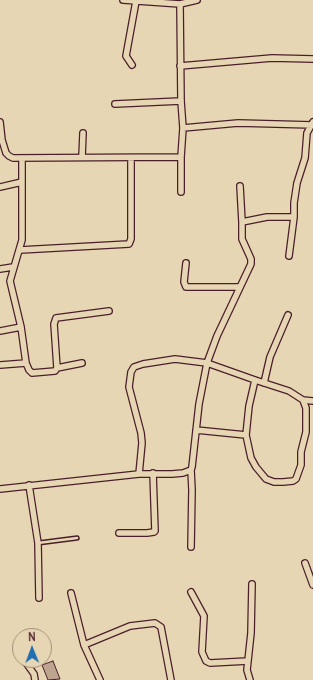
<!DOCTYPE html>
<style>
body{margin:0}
#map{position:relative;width:313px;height:680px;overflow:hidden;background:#e7d6b3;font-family:Delius,sans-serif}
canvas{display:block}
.north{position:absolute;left:12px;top:628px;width:40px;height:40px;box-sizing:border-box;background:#e7d6b3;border:1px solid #a88d7d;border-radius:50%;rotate:359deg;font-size:11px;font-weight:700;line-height:16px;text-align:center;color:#4a1f2b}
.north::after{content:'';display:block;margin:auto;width:14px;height:18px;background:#1f6fb2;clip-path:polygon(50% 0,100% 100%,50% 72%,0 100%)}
</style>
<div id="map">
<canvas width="313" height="680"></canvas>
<div class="north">N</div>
</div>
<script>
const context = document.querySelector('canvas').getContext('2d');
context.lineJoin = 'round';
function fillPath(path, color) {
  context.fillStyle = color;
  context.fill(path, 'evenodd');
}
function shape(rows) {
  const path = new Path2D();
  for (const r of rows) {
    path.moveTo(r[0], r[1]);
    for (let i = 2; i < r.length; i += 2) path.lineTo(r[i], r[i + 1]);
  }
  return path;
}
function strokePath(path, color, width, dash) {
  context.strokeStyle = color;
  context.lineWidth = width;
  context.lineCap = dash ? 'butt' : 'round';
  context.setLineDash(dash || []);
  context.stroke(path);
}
const building = shape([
 [53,661,60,679,48,680,42,665,53,661]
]);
fillPath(building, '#bea590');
strokePath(building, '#4a1f2b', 1);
const service = shape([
 [38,543,77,538]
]);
const minor = shape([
 [123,0,180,4,197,0],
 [132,65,126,56,136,1],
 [180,66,272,58,313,59],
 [115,104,181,101],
 [0,122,2,140,6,153,9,156,13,158,181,157,183,128,181,101,180,4],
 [183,128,238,123,313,125],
 [82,157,83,133],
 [22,158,22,240,10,281,21,327,26,363,29,370,32,373,55,371,57,368,82,363],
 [240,186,242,222],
 [0,187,22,182],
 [181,192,181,157],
 [20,250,129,244,131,239,131,158],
 [289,256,294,217],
 [186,263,184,282,186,287,240,287],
 [0,269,13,267],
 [0,331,21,327],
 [0,365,26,363],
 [57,368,54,324,56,318,109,311],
 [264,383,270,357,288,315],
 [303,400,313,401],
 [196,430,246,435],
 [139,474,142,443,141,433,129,387,131,372,134,367,143,364,175,359,207,363,255,380,289,391,303,400,306,408,306,432,301,452,301,465,296,479,293,481,283,482,274,482,266,479,256,467,251,458,246,435,249,406,255,380],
 [29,485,38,543,39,598],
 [0,489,139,474,172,474,183,473,191,470,192,467,199,404,207,363,217,336,251,264,251,259,242,239,242,222,267,217,294,217,294,203,297,183,305,158,307,133,313,122],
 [119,533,147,533,154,532,155,531,153,473],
 [191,547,192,490,191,470],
 [305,563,313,585],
 [191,592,204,616,202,652,206,661,210,663,248,661],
 [71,593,84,645,100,680],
 [84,645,130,626,155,623,161,627,171,680],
 [24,660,34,674,35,680],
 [250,680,247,670,251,633,252,584]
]);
strokePath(service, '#4a1f2b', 5.5);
strokePath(minor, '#4a1f2b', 8);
strokePath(service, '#e7d6b3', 2.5);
strokePath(minor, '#e7d6b3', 5.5);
</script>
